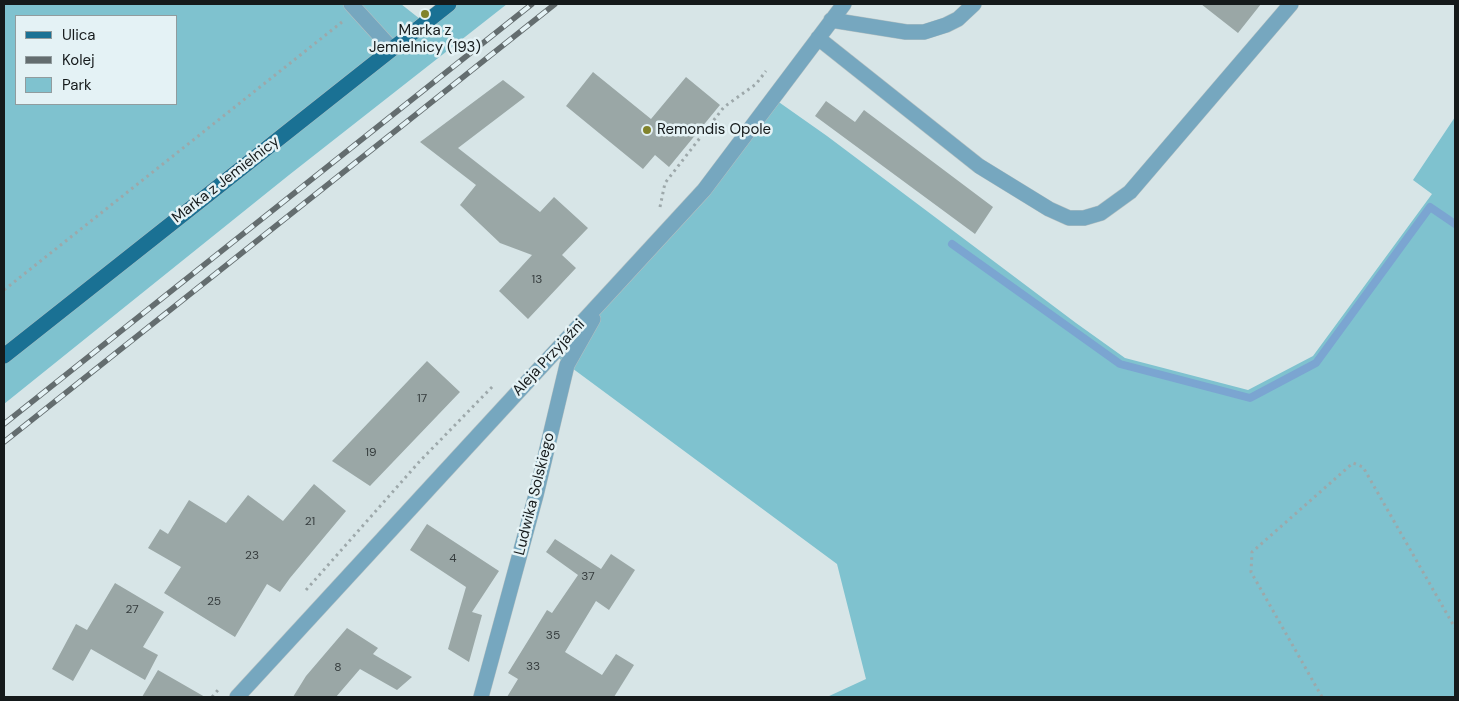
<!DOCTYPE html>
<meta charset="utf-8">
<style>
body{margin:0}
#map{position:relative;width:1459px;height:701px;overflow:hidden;background:#d7e5e7;font-family:"DM Sans",sans-serif}
canvas{display:block}
.frame{position:absolute;inset:0;border:5px solid #151a1b;pointer-events:none}
.legend{position:absolute;left:15px;top:15px;width:162px;height:90px;box-sizing:border-box;background:#e4f2f5;border:1px solid #919c9e;margin:0;padding:6px 9px;list-style:none;font-size:15px;color:#151a1b}
.legend li{display:flex;align-items:center;gap:10px;height:25px}
.legend b{width:25px;border:1px solid #919c9e}
</style>
<div id="map">
<canvas width="1459" height="701"></canvas>
<div class="frame"></div>
<ul class="legend">
<li><b style="height:6px;background:#1a7194"></b>Ulica</li>
<li><b style="height:6px;background:#646d6f"></b>Kolej</li>
<li><b style="height:14px;background:#7fc2cf"></b>Park</li>
</ul>
</div>
<script>
const context = document.querySelector('canvas').getContext('2d');
context.lineJoin = 'round';
function fillPath(path, color) {
  context.fillStyle = color;
  context.fill(path, 'evenodd');
}
function shape(rows) {
  const path = new Path2D();
  for (const r of rows) {
    path.moveTo(r[0], r[1]);
    for (let i = 2; i < r.length; i += 2) path.lineTo(r[i], r[i + 1]);
  }
  return path;
}
function strokePath(path, color, width, dash) {
  context.strokeStyle = color;
  context.lineWidth = width;
  context.lineCap = dash ? 'butt' : 'round';
  context.setLineDash(dash || []);
  context.stroke(path);
}
function label(font, color, halo, rows, align = 'center') {
  context.font = font + ' "DM Sans",sans-serif';
  context.lineWidth = 5;
  context.setLineDash([]);
  context.textBaseline = 'middle';
  context.strokeStyle = halo;
  context.fillStyle = color;
  for (const [text, x, y, turn = 0] of rows) {
    context.save();
    context.translate(x, y);
    context.rotate((+turn || 0) * Math.PI / 180);
    context.textAlign = isNaN(turn) ? turn : align;
    if (halo) context.strokeText(text, 0, 0);
    context.fillText(text, 0, 0);
    context.restore();
  }
}
fillPath(shape([
 [4,4,401,4,425,23,449,4,507,4,289,175,4,404],
 [16,16,176,16,176,104,16,104],
 [773,98,827,136,1076,323,1125,358,1248,390,1313,356,1432,194,1413,180,1455,117,1455,697,827,697,866,679,837,564,553,354,704,190]
]), '#7fc2cf');
strokePath(shape([
 [952,244,1120,364,1250,398,1316,363,1430,207,1455,224]
]), '#7ba5d1', 8);
fillPath(shape([
 [1201,4,1261,4,1238,33],
 [593,72,651,119,686,77,720,105,669,167,655,155,643,169,566,106],
 [503,80,525,97,458,148,540,212,554,197,588,228,562,255,576,268,528,319,499,291,532,255,500,243,460,205,476,185,420,142],
 [826,101,855,122,864,110,993,207,975,234,815,116],
 [427,361,460,392,370,486,332,461],
 [314,484,346,511,290,578,280,592,267,584,235,637,164,593,181,567,148,548,160,529,168,534,189,500,226,523,248,495,283,521],
 [427,524,499,571,472,612,482,615,469,662,448,649,466,587,410,550],
 [555,539,601,569,611,554,635,570,609,610,596,601,565,652,602,675,616,654,634,665,614,697,507,697,518,679,508,673,547,610,552,613,578,575,546,552],
 [115,583,164,612,143,647,158,655,145,680,91,649,73,681,52,669,76,624,87,630],
 [347,628,378,648,373,654,412,677,397,690,360,669,336,697,293,697,306,676],
 [158,670,205,697,142,697]
]), '#9aa7a6');
const minor = shape([
 [351,4,392,49],
 [831,20,906,32,924,32,946,25,958,19,974,4],
 [818,38,979,166,1049,209,1069,218,1084,218,1101,213,1130,192,1291,4],
 [237,697,704,190,844,4],
 [481,697,536,495,567,365,593,319]
]);
const major = shape([
 [4,356,449,4]
]);
strokePath(minor, '#b4c0c2', 16);
strokePath(major, '#b4c0c2', 16);
strokePath(shape([
 [660,207,665,183,724,107,756,84,766,71],
 [4,290,342,22],
 [306,590,420,461,493,386],
 [212,697,218,690],
 [1322,697,1251,572,1252,552,1353,463,1363,467,1455,628]
]), '#9da8aa', 3, [2.5, 4]);
strokePath(minor, '#76a7bf', 15);
strokePath(major, '#1a7194', 15);
const rail = shape([
 [4,424,532,4],
 [4,442,555,4]
]);
strokePath(rail, '#646d6f', 5.5);
strokePath(rail, '#e4f2f5', 4, [11]);
for (const [x, y, r, color] of [
 [425,14,5,"#81832c"],
 [647,130,5,"#81832c"]
]) {
  const dot = new Path2D();
  dot.arc(x, y, r, 0, 2 * Math.PI);
  context.fillStyle = color;
  context.fill(dot);
  strokePath(dot, '#e4f2f5', 2);
}
label('12px', '#363d3e', null, [
 ["13",537,280],
 ["17",422,399],
 ["19",371,453],
 ["21",310,522],
 ["23",252,556],
 ["4",453,559],
 ["37",588,577],
 ["25",214,602],
 ["27",132,610],
 ["35",553,636],
 ["33",533,667],
 ["8",338,668]
]);
label('15px', '#151a1b', '#e4f2f5', [
 ["Marka z",425,31],
 ["Jemielnicy (193)",425,48],
 ["Remondis Opole",657,130,"left"]
]);
label('15px', '#151a1b', '#e4f2f5', [
 ["Marka z Jemielnicy",226,180,-38],
 ["Aleja Przyjaźni",549,358,-47],
 ["Ludwika Solskiego",535,494,-76]
]);
</script>
